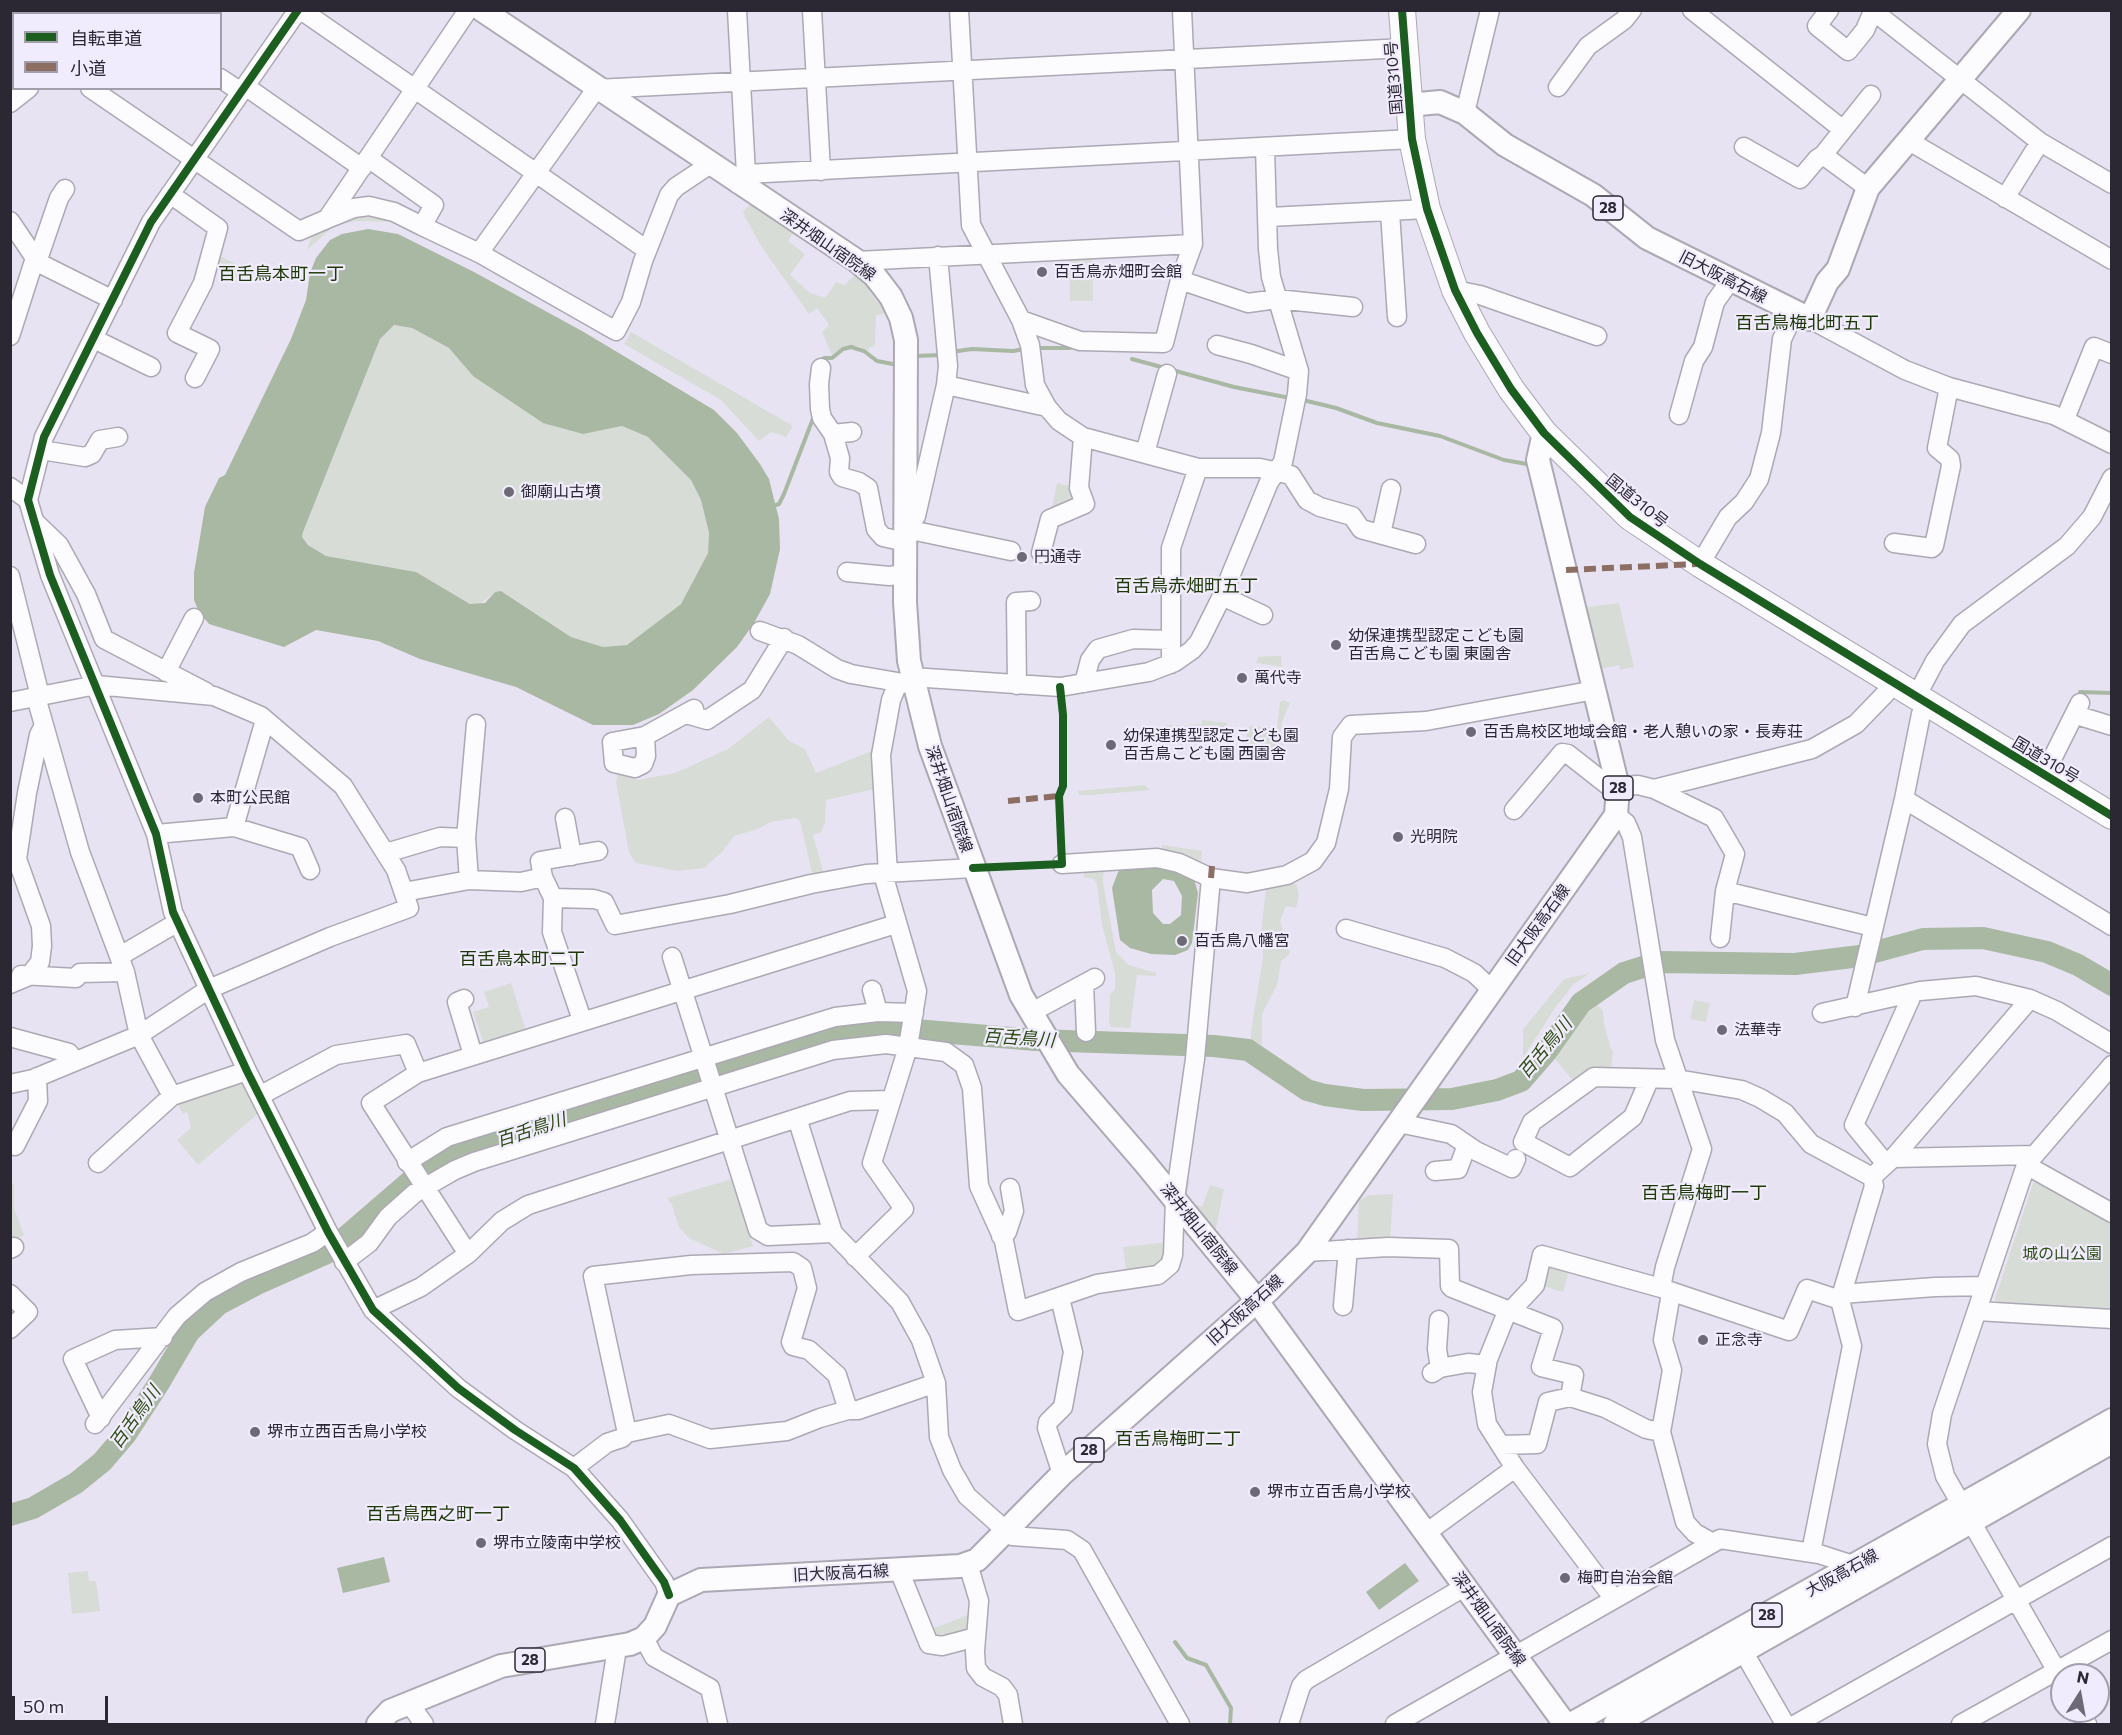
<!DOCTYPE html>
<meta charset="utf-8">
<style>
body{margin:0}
#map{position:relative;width:2122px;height:1735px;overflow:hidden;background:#e8e3f3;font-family:Commissioner,"Noto Sans JP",sans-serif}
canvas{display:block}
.frame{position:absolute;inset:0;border:12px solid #2b2833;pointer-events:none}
.legend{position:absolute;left:12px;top:12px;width:210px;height:78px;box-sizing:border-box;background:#f1ecfd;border:2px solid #a29eac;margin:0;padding:8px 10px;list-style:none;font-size:18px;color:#2b2833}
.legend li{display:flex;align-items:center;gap:12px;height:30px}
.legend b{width:30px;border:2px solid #a29eac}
.north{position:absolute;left:2050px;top:1663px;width:60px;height:60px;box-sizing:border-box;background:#f1ecfd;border:2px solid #a29eac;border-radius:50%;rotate:11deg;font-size:16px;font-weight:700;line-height:24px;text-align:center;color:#2b2833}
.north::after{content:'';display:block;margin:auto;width:21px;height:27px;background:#6d6976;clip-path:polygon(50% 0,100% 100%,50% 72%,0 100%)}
.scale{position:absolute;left:12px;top:1696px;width:96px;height:27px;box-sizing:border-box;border:3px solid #2b2833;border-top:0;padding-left:8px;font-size:18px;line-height:21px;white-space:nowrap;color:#2b2833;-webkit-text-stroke:4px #f1ecfd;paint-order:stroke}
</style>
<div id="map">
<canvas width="2122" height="1735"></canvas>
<div class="frame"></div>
<ul class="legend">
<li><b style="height:8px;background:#1b5e20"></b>自転車道</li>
<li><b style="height:8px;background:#8d6e63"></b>小道</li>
</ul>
<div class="north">N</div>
<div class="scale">50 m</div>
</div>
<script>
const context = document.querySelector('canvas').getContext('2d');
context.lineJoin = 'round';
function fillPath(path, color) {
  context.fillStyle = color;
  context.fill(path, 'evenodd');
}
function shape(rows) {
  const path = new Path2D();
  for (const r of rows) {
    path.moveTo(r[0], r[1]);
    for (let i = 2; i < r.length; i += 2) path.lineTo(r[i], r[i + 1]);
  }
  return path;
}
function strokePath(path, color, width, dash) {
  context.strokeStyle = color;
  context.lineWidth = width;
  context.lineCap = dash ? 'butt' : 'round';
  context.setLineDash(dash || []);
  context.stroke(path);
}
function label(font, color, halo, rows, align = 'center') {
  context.font = font + ' Commissioner,"Noto Sans JP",sans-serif';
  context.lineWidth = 4.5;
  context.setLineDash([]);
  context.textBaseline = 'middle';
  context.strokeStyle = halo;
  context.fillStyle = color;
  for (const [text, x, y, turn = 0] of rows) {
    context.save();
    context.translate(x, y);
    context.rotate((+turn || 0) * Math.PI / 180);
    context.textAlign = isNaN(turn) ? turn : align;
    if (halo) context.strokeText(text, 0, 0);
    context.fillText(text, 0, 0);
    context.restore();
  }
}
fillPath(shape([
 [754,200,797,227,788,241,805,254,790,275,810,293,825,298,836,282,844,285,856,274,871,287,869,291,878,303,883,300,885,314,876,315,875,346,869,347,869,351,859,346,846,346,832,355,822,332,829,325,817,308,809,314,761,246,745,217,743,212],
 [369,216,393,222,356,221,334,226,307,250,315,228,344,218],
 [216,254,250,271,245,282,214,266],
 [1092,255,1093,301,1070,301,1069,257],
 [394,325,412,328,449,348,473,376,582,434,622,426,648,437,691,480,701,500,709,533,708,553,681,604,627,645,603,647,571,637,505,593,495,592,480,604,470,604,416,572,326,556,308,545,302,537,303,532,380,339],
 [631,332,793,426,786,437,771,432,759,441,721,400,624,344],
 [1057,483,1074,487,1079,503,1052,507],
 [1619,603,1634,667,1620,670,1619,665,1601,669,1587,607],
 [1271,656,1281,656,1282,667,1256,663,1258,657],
 [1283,700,1290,703,1282,722,1280,734,1286,740,1280,751,1259,745,1255,751,1246,748,1244,745,1249,726,1277,728,1280,702],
 [769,717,789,741,805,749,816,773,874,750,874,789,826,800,825,823,821,832,813,835,824,874,813,877,800,821,796,818,771,822,758,829,734,836,723,851,704,868,678,871,636,863,629,853,616,782,618,773,638,780,675,773,728,749],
 [1202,720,1227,723,1226,732,1212,729,1192,734,1191,740,1184,738,1182,726,1202,724],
 [1164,725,1181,725,1183,754,1178,734,1169,731,1166,732,1168,745,1171,755,1166,755],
 [1145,785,1150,790,1092,795,1079,795,1078,791],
 [1162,845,1202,851,1201,861,1162,852],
 [1109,869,1103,874,1103,882,1116,952,1129,965,1156,973,1156,976,1137,975,1130,1028,1111,1027,1109,1021,1110,994,1115,990,1115,973,1102,925,1097,885,1094,879,1084,877,1084,873],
 [1290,881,1297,885,1299,896,1296,908,1286,906,1280,921,1290,954,1281,961,1277,985,1262,1014,1262,1045,1251,1040,1251,1032,1263,957,1261,933,1266,888],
 [1590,973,1574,984,1555,1008,1523,1058,1523,1029,1564,979],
 [511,983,526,1030,484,1044,473,1012,489,1007,484,992],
 [1694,1000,1710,1003,1706,1022,1690,1019],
 [1597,1005,1603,1010,1604,1024,1611,1049,1613,1050,1611,1070,1592,1069,1574,1082,1552,1055,1574,1025],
 [244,1081,260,1112,198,1165,177,1140,191,1128,187,1112,183,1114,177,1103],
 [732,1179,753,1246,724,1254,689,1238,679,1227,672,1205,667,1198],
 [10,1181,14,1184,14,1208,24,1235,11,1241],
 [1183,1181,1190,1181,1185,1200,1202,1207,1210,1185,1224,1189,1215,1234,1181,1198],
 [2040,1182,2111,1220,2111,1312,1999,1306,1995,1299,2033,1183],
 [1393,1194,1390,1242,1357,1244,1359,1200,1369,1195],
 [1169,1242,1166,1263,1127,1276,1123,1247],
 [1546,1261,1570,1267,1563,1292,1540,1285],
 [88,1571,89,1581,96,1581,100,1611,72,1614,68,1573],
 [976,1612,971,1632,939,1640,926,1631]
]), '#d7ddd6');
fillPath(shape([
 [368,229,398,234,474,272,582,331,714,410,737,433,760,464,769,479,779,519,780,549,770,594,754,623,737,647,693,690,659,714,633,725,593,725,516,687,420,659,378,641,316,630,284,647,209,624,199,612,194,600,194,573,205,507,219,478,225,475,291,339,306,300,310,273,316,258,330,240,342,234],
 [394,325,412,328,449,348,473,376,543,423,583,434,622,426,648,437,691,480,701,500,709,533,708,553,681,604,627,645,603,647,571,637,501,591,495,592,485,603,470,604,416,572,326,556,308,545,302,537,303,532,380,339],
 [1127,866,1169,867,1194,879,1198,893,1192,943,1188,950,1175,955,1151,954,1130,948,1120,940,1112,888,1118,872],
 [1163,879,1174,881,1182,896,1181,915,1170,924,1163,924,1153,913,1152,890],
 [384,1557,390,1582,343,1593,337,1568],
 [1405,1563,1419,1581,1379,1610,1366,1592]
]), '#a9b8a2');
strokePath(shape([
 [1035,348,1070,348],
 [951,352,972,349,1013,351,1024,349],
 [915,356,941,355],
 [1132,359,1234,387,1290,398],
 [820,361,824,358,832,358,843,349,851,347,864,351,877,361,898,365],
 [1303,400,1336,408,1377,423,1440,436,1504,460,1527,464],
 [773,506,779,504,784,494,814,416],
 [2080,692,2112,693],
 [1175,1642,1187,1658,1206,1665,1231,1708,1230,1724]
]), '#a9b8a2', 4);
strokePath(shape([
 [10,1515,33,1508,76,1483,102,1462,126,1434,159,1383,189,1332,219,1304,257,1284,327,1253,421,1172,446,1158,812,1040,847,1032,903,1029,1036,1040,1214,1046,1248,1050,1307,1090,1325,1095,1363,1100,1452,1099,1497,1090,1521,1081,1547,1051,1581,1003,1624,973,1659,962,1795,964,1860,956,1923,939,1983,938,2047,952,2078,965,2112,985]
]), '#a9b8a2', 22);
const minor = shape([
 [298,10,151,222,44,437,28,500,50,575,156,834,173,912,247,1071,328,1232,373,1310,458,1388,515,1430,574,1468,620,1520,664,1582,669,1595],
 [301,10,647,250],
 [737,10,746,174],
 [812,10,821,171],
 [959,10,971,225,1021,320,1030,345,1035,385,1047,407,1059,421,1083,437,1198,468,1260,468,1291,475,1307,500,1320,507,1352,516,1361,529,1416,544],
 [1692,10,1842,129],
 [1829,10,1817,26,1848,51,1865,30,1873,11],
 [1872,10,2040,142,2112,184],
 [55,14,59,10],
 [124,14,128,10],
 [10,48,14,46],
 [220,78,241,92],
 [245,86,362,168],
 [1558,87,1588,46,1624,20,1632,10],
 [90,88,299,231,327,219,468,10],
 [10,103,29,88],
 [1465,113,1490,10],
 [1909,141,2112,260],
 [1744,147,1800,179,1817,159,1823,155,1871,95],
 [1823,155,1868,188],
 [368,158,434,205,422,226,479,253,596,89,1405,48],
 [738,184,746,174,1412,139],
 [170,194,218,228,203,283,177,333,210,349,195,378],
 [2005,198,2040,142],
 [1390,212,1397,317],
 [1269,217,1427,209],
 [327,219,354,208,369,206,394,212,422,226],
 [10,221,35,258,10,336],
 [479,253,616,331,631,302,643,261,669,195,676,187,709,165],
 [35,258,37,262,113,300],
 [857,261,1193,244],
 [37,262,59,198,65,189],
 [1180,280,1248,303,1277,299,1353,307],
 [1455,290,1480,295,1597,336],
 [1810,319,1905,370,1949,387,2054,415,2112,444],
 [1021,320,1080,341,1164,343,1180,280,1193,244,1182,10],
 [94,339,151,367],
 [1217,345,1251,354,1299,371],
 [821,368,819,384,820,409,822,418,833,434,840,458,839,472,842,477,859,482,868,488,876,529,883,537,906,542],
 [946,385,1047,407],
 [1679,415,1694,361,1703,347,1715,302,1730,281],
 [2065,419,2094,347,2112,354],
 [833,434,852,432],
 [41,450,85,457,92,454,100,440,118,437],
 [1145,453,1167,374],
 [10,487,28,500],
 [36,523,59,545,86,594,104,639,206,692],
 [907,526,916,516,946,385,948,366,938,256],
 [906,529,1011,551],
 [1381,534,1391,489],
 [1894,543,1932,548,1934,546,1951,466,1950,459,1937,448,1949,387],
 [1041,553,1050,519,1085,504,1079,488,1083,437],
 [1700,564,1728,517,1744,502,1759,479,1771,433,1782,339,1795,312],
 [847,572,889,576,906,574],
 [10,576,40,696],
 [1222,596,1263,615],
 [760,631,798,645,837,669,851,674,909,684],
 [1171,664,1171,548,1198,468],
 [166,672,194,618],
 [912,677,1060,687,1149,672,1175,662,1192,650,1199,642,1222,596,1269,482,1283,462,1297,394,1299,371,1271,277,1268,249,1265,148],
 [1084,683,1090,660,1098,649,1133,639,1171,640],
 [1017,685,1016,602,1031,601],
 [36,697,80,852,125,972,139,1035,172,1096],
 [1916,697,1935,661,1962,624,2067,546,2092,517,2112,478],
 [10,702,96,685,214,696,261,716,343,786,396,870,409,908,330,937,209,989,139,1035,33,1079,10,1084],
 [686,714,707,720,752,690,784,638],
 [2076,715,2112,726],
 [645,736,646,756,643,764,635,768,614,763,612,742,645,736,694,709],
 [2044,775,2080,703],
 [1654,789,1812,749,1856,724,1886,693,1893,682],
 [1904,799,2112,926],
 [1514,810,1562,753,1568,754,1610,787,1638,785,1654,789,1714,818,1735,854,1725,891,1720,938],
 [1616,815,1626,823,1632,837,1665,1040,1702,1149,1665,1267,1661,1288],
 [565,818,572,856],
 [234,827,265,720],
 [156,834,234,827,300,847,310,870],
 [386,853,440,837,466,838],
 [1062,864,1157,858,1179,863,1211,878,1247,883,1287,875,1313,861,1326,843,1339,789,1342,737,1351,725,1426,721,1595,690],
 [888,874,881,755,891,700,898,683],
 [543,877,540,861,598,851],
 [469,880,466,838,476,724],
 [1725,891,1873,927],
 [404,892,469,880,521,882,543,877,553,898,594,899,604,902,615,925,730,904,811,884,866,874,973,868],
 [553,898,552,932,582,1020],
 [1346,929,1445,958,1474,973,1492,990],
 [120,956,178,922],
 [672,957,758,1230,768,1236,833,1233,900,1302,921,1340,936,1383,939,1437,952,1470,967,1496,1012,1536,1067,1540,1082,1550,1180,1724],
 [21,975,76,978,80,973,125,972],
 [10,984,29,976,40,962,42,946,41,926,17,859,27,793,39,735,43,727],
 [1084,984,1086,1032],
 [872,990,878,1012],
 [464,999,457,1002,473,1055],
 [1855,1007,1904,799,1921,714,1927,703],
 [1030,1013,1095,978],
 [1822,1013,1920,991,1976,986,2030,999,2057,1011,2112,1044],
 [10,1037,69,1053,74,1060],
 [1649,1080,1633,1117,1570,1167,1523,1142,1532,1122,1594,1077,1677,1079,1742,1090,1760,1098,1785,1113,1811,1144,1872,1177],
 [261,1095,336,1055,406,1044,418,1073],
 [797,1118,833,1233],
 [1399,1123,1451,1134,1476,1151,1512,1168,1516,1159],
 [15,1146,38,1101,37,1077],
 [1893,1158,2033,1155],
 [407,1162,447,1137,835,1017,878,1012,914,1013],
 [98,1163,172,1096,247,1071],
 [1886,1164,1854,1125,1913,993],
 [2026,1165,2112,1213],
 [1435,1171,1458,1169,1467,1145],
 [1001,1236,1007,1232,1014,1211,1010,1188],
 [10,1249,14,1247],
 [1307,1252,1388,1247,1449,1249,1450,1286,1452,1288,1553,1328,1541,1367,1574,1375,1570,1397,1548,1402,1537,1444,1501,1445],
 [468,1254,371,1103,418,1073,896,924],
 [855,1257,904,1209,872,1163,908,1047,917,991,883,874],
 [344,1262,369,1243,388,1217,415,1193,455,1170,474,1162,833,1050,886,1044,946,1052,964,1065,972,1088,979,1186,1004,1241,1018,1311,1097,1284,1158,1275,1170,1265,1173,1255,1175,1199,1195,1059,1211,878],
 [1671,1293,1663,1340,1672,1370,1661,1432,1685,1522,1695,1533,1711,1542],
 [10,1294,28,1312,10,1329],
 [1841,1294,1935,1287,1985,1286],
 [1060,1298,1073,1352,1063,1407,1048,1422,1047,1428,1062,1474],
 [1343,1306,1348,1249],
 [373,1310,421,1287,468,1254,502,1221,528,1205,850,1101,891,1100],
 [1977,1311,2112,1319],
 [1439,1320,1437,1349,1440,1368],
 [1432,1373,1440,1368,1468,1363,1487,1365],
 [1570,1397,1605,1408,1646,1429,1661,1432],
 [101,1418,73,1359,115,1340,163,1337],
 [95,1424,177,1316,205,1292,241,1272,312,1243,328,1232],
 [627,1433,593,1276,691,1265,793,1262,802,1268,807,1288,791,1342,793,1346,809,1350,837,1375,848,1410],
 [574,1468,607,1443,622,1438,627,1433,669,1424,710,1439,787,1431,820,1418,848,1410,858,1410,936,1383],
 [1426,1533,1515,1468],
 [1811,1552,1852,1346,1840,1300,1874,1186,1872,1177,1893,1158,2030,999],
 [968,1564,979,1601,975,1651,976,1668,983,1677,1002,1687,1008,1695,1013,1724],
 [899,1570,929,1644,942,1646,976,1637],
 [1614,1599,1515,1468,1487,1424,1482,1392,1488,1359,1505,1317,1535,1285,1542,1255,1661,1288,1789,1331,1807,1289,1840,1300],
 [644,1638,654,1657,710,1688,718,1724],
 [1743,1651,1785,1724],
 [2062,1680,1945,1476,1937,1444,1942,1414,2026,1165,2112,1065],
 [409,1703,424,1724],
 [2079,1711,2087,1724],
 [605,1724,617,1648],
 [1289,1724,1301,1686,1306,1680,1466,1586],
 [1395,1724,1720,1539,1819,1554,1856,1566],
 [1796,1724,2112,1546],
 [1961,1724,2112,1640]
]);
const major = shape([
 [482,10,857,261,875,276,891,297,901,318,906,340,905,602,909,661,930,746,1021,995,1068,1074,1144,1162,1248,1289,1565,1724],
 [1409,105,1440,102,1465,113,1505,145,1593,195,1647,238,1810,319,1827,282,1838,269,1868,188,2019,10],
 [378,1724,390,1711,501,1666,630,1644,644,1638,655,1626,669,1595,701,1580,960,1566,977,1560,1062,1474,1268,1291,1307,1252,1616,815,1618,787,1538,460,1544,433],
 [1571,1724,2112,1420],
 [1615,1724,2112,1442]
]);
const highway = shape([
 [1402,10,1412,139,1427,209,1455,290,1477,333,1511,389,1544,433,1630,517,1700,564,2112,816]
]);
strokePath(minor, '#aca8b4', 21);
strokePath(major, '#aca8b4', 26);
strokePath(highway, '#aca8b4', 28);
strokePath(minor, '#fcfbfd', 18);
strokePath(major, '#fcfbfd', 22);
strokePath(highway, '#fcfbfd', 26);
const rail = shape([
 [96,14,100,10],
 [10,82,14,80]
]);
strokePath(rail, '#c2c1c4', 6);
strokePath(rail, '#f1ecfd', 4, [11]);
strokePath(shape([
 [1566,570,1697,564],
 [1008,801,1059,796],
 [1211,878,1212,866]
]), '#8d6e63', 6, [12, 6]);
strokePath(shape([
 [298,10,151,222,44,437,28,500,50,575,156,834,173,912,247,1071,328,1232,373,1310,458,1388,515,1430,574,1468,620,1520,664,1582,669,1595],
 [1402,10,1412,139,1427,209,1455,290,1477,333,1511,389,1544,433,1630,517,1700,564,2112,816],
 [973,868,1062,864,1059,796,1063,786,1063,715,1060,687]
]), '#1b5e20', 8);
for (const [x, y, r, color] of [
 [1042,272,6,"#6d6976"],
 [509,492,6,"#6d6976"],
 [1022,557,6,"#6d6976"],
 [1336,645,6,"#6d6976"],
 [1242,678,6,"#6d6976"],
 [1471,732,6,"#6d6976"],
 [1111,745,6,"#6d6976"],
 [198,798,6,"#6d6976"],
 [1398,837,6,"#6d6976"],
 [1182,941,6,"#6d6976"],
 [1722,1030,6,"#6d6976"],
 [1703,1340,6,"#6d6976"],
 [255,1432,6,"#6d6976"],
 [1255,1492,6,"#6d6976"],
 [481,1543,6,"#6d6976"],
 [1565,1578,6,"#6d6976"]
]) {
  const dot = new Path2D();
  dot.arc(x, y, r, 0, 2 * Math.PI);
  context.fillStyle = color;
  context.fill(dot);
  strokePath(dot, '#f1ecfd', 2);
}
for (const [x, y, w] of [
 [1608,208,30],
 [1618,788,30],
 [1089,1450,30],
 [1767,1615,30],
 [530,1660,30]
]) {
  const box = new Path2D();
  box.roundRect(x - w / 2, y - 12, w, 24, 4.5);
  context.fillStyle = '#f1ecfd';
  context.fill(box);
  strokePath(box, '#2b2833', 1.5);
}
label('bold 15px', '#2b2833', null, [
 ["28",1608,208],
 ["28",1618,788],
 ["28",1089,1450],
 ["28",1767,1615],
 ["28",530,1660]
]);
label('16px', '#2b2833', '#f1ecfd', [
 ["国道310号",1394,78,-95],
 ["深井畑山宿院線",828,245,35],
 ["旧大阪高石線",1723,277,27],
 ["国道310号",1637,501,39],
 ["国道310号",2046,760,31],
 ["深井畑山宿院線",949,799,71],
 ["旧大阪高石線",1538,925,-54],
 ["深井畑山宿院線",1199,1229,51],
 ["旧大阪高石線",1245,1310,-42],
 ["旧大阪高石線",841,1573,-3],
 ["大阪高石線",1842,1573,-29],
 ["深井畑山宿院線",1489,1619,54]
]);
label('16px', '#2b2833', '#f1ecfd', [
 ["百舌鳥赤畑町会館",1054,272],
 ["御廟山古墳",521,492],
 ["円通寺",1034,557],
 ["幼保連携型認定こども園",1348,636],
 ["百舌鳥こども園 東園舎",1348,654],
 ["萬代寺",1254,678],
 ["百舌鳥校区地域会館・老人憩いの家・長寿荘",1483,732],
 ["幼保連携型認定こども園",1123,736],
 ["百舌鳥こども園 西園舎",1123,754],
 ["本町公民館",210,798],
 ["光明院",1410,837],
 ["百舌鳥八幡宮",1194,941],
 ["法華寺",1734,1030],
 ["正念寺",1715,1340],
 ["堺市立西百舌鳥小学校",267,1432],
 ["堺市立百舌鳥小学校",1267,1492],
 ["堺市立陵南中学校",493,1543],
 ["梅町自治会館",1577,1578]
], 'left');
label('16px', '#315018', '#f1ecfd', [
 ["城の山公園",2062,1254]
]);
label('18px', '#1d3705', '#f1ecfd', [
 ["百舌鳥本町一丁",281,274],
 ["百舌鳥梅北町五丁",1807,323],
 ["百舌鳥赤畑町五丁",1186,586],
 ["百舌鳥本町二丁",522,959],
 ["百舌鳥梅町一丁",1704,1193],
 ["百舌鳥梅町二丁",1178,1439],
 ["百舌鳥西之町一丁",438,1514]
]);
label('italic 18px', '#2d4c14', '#f1ecfd', [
 ["百舌鳥川",1019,1038,4],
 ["百舌鳥川",1545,1048,-50],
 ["百舌鳥川",531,1130,-18],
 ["百舌鳥川",135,1417,-54]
]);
</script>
